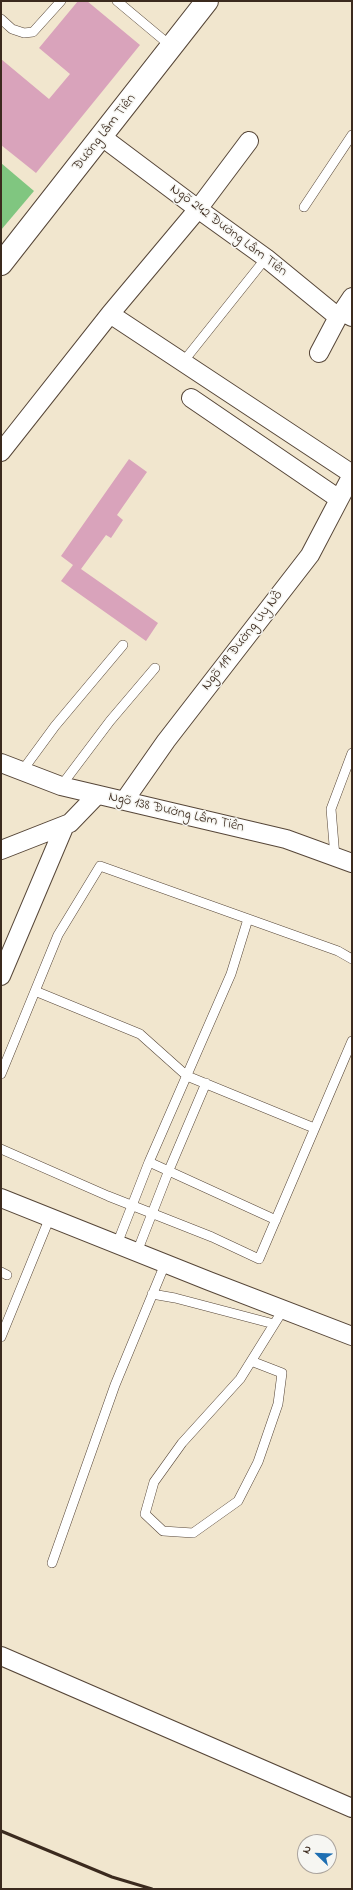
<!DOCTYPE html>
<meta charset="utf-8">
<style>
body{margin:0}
#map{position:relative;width:353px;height:1890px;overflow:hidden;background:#f1e6ce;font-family:"Indie Flower",sans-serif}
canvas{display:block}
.frame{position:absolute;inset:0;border:2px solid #3b2a1e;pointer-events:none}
.north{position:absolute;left:297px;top:1834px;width:40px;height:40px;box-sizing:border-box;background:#f6f6f2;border:1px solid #aba49d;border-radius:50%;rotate:293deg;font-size:11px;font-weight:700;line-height:16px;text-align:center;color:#3b2a1e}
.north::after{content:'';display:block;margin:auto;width:14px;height:18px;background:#1f6fb2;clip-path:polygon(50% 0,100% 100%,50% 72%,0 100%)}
</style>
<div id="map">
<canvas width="353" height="1890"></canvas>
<div class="frame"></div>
<div class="north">N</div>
</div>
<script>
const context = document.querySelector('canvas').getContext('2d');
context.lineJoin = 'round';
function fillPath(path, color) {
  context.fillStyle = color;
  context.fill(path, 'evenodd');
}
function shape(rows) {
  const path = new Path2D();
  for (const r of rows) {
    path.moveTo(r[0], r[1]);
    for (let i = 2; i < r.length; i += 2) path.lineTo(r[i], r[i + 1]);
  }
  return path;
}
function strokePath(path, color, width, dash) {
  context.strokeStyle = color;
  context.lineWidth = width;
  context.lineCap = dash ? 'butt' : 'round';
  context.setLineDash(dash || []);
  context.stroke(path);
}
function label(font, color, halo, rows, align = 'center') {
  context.font = font + ' "Indie Flower",sans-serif';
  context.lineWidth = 3;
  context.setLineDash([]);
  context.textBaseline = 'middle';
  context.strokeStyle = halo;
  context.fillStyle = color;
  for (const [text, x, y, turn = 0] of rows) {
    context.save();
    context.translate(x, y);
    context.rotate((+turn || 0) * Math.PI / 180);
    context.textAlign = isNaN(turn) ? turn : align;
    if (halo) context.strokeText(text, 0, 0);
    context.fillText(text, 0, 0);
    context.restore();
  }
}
fillPath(shape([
 [1,163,34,191,1,230]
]), '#80c680');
fillPath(shape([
 [78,1,87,1,140,45,36,173,1,145,1,59,49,99,70,74,39,48],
 [129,459,147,472,117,515,123,520,111,538,106,535,81,569,158,623,146,641,61,581,73,565,61,556]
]), '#d9a3bb');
const service = shape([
 [117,1,172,47],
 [1,19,12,29,24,33,33,32,61,1],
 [304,207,352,135],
 [183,362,266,258],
 [22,771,55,726,123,645],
 [61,786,110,721,155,668],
 [335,857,331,809,352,753],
 [35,991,140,1034,187,1076,314,1128],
 [1,1074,58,935,100,866,338,951,352,959],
 [1,1149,108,1196,212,1237,259,1259,352,1041],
 [149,1162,276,1220],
 [117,1244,149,1162,231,974,248,919],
 [137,1252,169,1170,206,1083],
 [1,1272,7,1275],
 [152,1294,175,1298,274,1324],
 [1,1337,50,1217],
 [251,1361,282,1373,278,1404,258,1462,238,1501,193,1533,163,1531,145,1514,154,1482,182,1443,240,1379,283,1310],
 [52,1563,115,1385,165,1264]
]);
const minor = shape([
 [102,137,198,209,266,258,338,317,342,312,352,317],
 [249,141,198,209,110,314,352,474],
 [342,312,352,297],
 [319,353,338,317],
 [191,398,339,499],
 [1,452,110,314],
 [1,763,61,786,286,839,352,863],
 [124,801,166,741,310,555,352,475],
 [1,850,70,823,97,795],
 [1,976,65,825],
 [1,1198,209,1281,352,1336],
 [1,1656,352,1808]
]);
const tertiary = shape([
 [1,264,207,1]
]);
strokePath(service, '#564638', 10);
strokePath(minor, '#564638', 20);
strokePath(tertiary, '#564638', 24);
strokePath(service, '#fff', 9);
strokePath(minor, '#fff', 18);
strokePath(tertiary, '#fff', 22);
strokePath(shape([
 [1,1831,112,1877,152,1889]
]), '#3b2a1e', 3);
label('14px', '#3b2a1e', '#f6f6f2', [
 ["Đường Lâm Tiên",105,133,-52],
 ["Ngõ 242 Đường Lâm Tiên",228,231,37],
 ["Ngõ 119 Đường Uy Nỗ",243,641,-52],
 ["Ngõ 138 Đường Lâm Tiên",176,813,13]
]);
</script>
